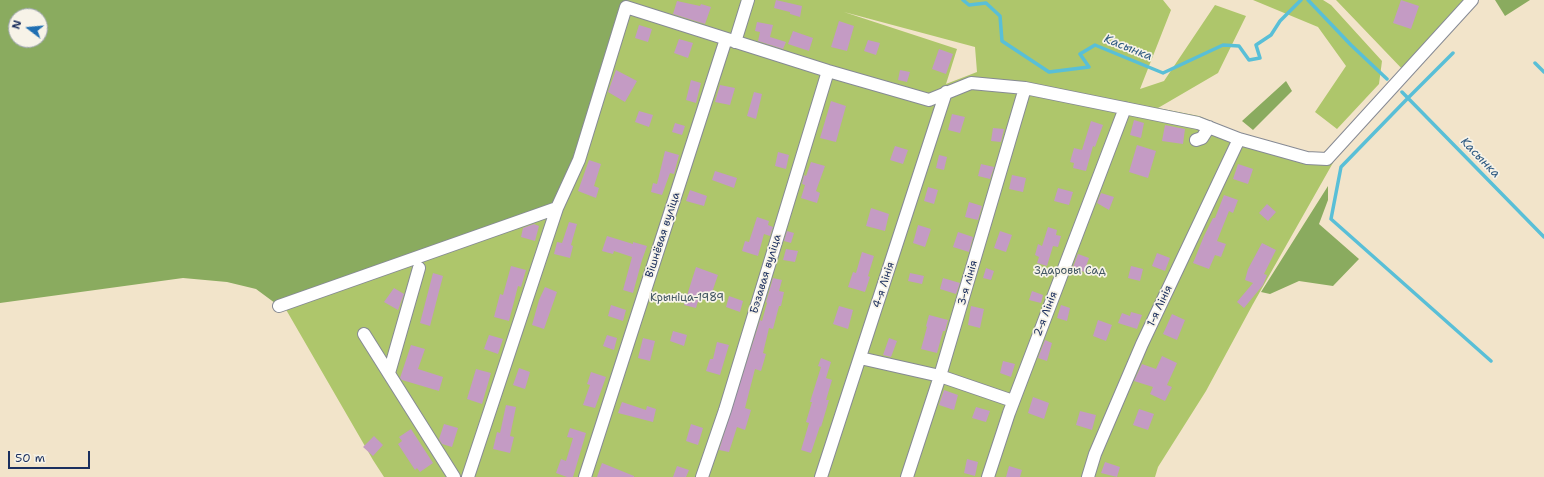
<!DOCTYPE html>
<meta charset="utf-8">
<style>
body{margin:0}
#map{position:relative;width:1544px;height:477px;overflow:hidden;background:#f2e4ca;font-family:"Shantell Sans",sans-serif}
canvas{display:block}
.north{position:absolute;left:8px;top:8px;width:40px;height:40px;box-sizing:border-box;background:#f7f3e8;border:1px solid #9fa5b1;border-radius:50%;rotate:286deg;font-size:11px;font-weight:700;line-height:16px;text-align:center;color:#1b2f5e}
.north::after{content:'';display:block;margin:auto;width:14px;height:18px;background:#1f6fb2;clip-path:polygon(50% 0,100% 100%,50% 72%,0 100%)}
.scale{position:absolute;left:8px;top:451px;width:82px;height:18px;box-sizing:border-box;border:2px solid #1b2f5e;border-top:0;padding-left:5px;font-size:12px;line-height:14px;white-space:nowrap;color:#1b2f5e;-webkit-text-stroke:3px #f7f3e8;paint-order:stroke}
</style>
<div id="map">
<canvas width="1544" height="477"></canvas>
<div class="north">N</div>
<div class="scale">50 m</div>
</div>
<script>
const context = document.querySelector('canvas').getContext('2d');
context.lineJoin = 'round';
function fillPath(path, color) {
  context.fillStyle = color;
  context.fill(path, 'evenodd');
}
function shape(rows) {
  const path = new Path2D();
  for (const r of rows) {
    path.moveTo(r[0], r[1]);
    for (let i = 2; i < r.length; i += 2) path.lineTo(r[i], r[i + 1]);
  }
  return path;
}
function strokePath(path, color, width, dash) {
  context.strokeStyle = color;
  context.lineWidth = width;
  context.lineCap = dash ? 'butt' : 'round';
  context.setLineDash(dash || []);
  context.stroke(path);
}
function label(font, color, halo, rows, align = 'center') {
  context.font = font + ' "Shantell Sans",sans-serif';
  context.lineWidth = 3.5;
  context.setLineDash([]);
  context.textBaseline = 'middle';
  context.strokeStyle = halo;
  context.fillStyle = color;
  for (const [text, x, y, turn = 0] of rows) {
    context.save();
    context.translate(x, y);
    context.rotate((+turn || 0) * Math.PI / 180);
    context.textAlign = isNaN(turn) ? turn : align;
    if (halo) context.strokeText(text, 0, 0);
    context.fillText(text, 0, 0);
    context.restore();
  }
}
fillPath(shape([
 [620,0,1163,0,1171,10,1140,89,1164,81,1215,5,1246,16,1218,73,1158,108,1199,116,1252,138,1334,161,1253,304,1206,391,1158,467,1155,477,384,477,373,460,277,294],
 [844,12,975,47,977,72,946,84,957,49],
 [1253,0,1323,0,1331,5,1382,61,1379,84,1337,129,1315,112,1346,66,1318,27],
 [1336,0,1472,0,1406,73]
]), '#aec66b');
fillPath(shape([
 [0,0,626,0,626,7,557,208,279,306,256,289,227,282,183,278,0,303],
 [16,16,40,16,40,40,16,40],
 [1495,0,1530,0,1505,16],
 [1286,81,1292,91,1253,130,1242,121],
 [1328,186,1328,200,1319,224,1359,259,1333,286,1299,281,1270,294,1261,292]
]), '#8aab5f');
strokePath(shape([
 [963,0,969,5,986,3,1000,16,1002,41,1049,72,1089,67,1080,54,1095,45,1163,73,1223,45,1239,46,1249,60,1260,58,1256,45,1271,35,1280,21,1301,0],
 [1308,0,1351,45,1387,79],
 [1453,53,1408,98,1341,167,1331,219,1491,361],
 [1535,63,1544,72],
 [1402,92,1544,237]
]), '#59bfd7', 3.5);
fillPath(shape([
 [776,0,802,6,800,17,790,14,790,12,774,8],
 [1401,0,1419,6,1411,29,1393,23],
 [677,1,700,6,701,4,711,7,705,24,673,14],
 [839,21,854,26,847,51,831,47],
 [757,22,773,25,770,37,786,42,783,49,758,41,760,32,755,31],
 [639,25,652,29,648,42,635,38],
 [793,31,813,38,809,51,788,44],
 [679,39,693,43,688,58,674,53],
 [868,40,880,43,876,55,864,51],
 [939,49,953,54,946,74,932,69],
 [616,70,637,81,625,102,608,92],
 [900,70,910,72,907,82,898,80],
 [691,80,701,83,696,103,686,100],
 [720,85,735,88,730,105,715,102],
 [754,92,762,94,756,119,747,116],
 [831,101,846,106,836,142,820,138],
 [639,111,653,115,649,127,635,122],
 [952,114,965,117,960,133,948,130],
 [1134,120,1144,123,1141,138,1130,135],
 [1091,121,1103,125,1095,147,1093,146,1086,171,1073,168,1074,163,1070,162,1074,148,1082,150],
 [675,123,685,126,682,135,672,132],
 [1165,125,1185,129,1183,144,1162,141],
 [993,128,1004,129,1001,142,991,141],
 [1137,145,1156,151,1148,178,1129,172],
 [895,146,908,150,903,164,890,160],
 [665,151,679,155,674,174,670,173,662,195,651,192,653,183,657,184],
 [778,152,789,155,786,169,775,166],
 [939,155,947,157,944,170,936,168],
 [589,160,601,164,594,186,599,188,596,198,578,191],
 [811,162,825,166,816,191,820,193,817,203,801,198,805,185,802,184,804,175,806,176],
 [981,164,994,167,990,179,978,176],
 [1238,164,1253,169,1248,184,1233,179],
 [715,171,737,178,734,188,712,180],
 [1012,175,1026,178,1023,192,1009,189],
 [928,187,938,190,934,204,924,201],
 [1058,188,1073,192,1069,205,1054,201],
 [690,190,707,196,704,206,686,201],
 [1101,193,1114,197,1109,210,1097,203],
 [1224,195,1238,200,1233,213,1229,211,1217,241,1226,244,1221,257,1215,255,1209,269,1193,263,1204,236,1213,218,1215,218],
 [969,202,982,206,978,220,965,217],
 [1267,204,1276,212,1268,221,1259,213],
 [871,208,889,214,885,231,866,226],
 [757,217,769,221,768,225,773,227,770,236,764,234,758,256,742,251,745,241,749,242],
 [569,222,577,224,571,245,573,246,570,258,554,254,557,242,562,243],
 [534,224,539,226,535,241,521,237,523,228],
 [918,225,931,229,925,247,913,243],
 [1048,227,1057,230,1056,235,1061,236,1058,247,1053,246,1047,266,1037,263,1039,257,1035,255,1038,244,1042,246],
 [787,231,794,233,791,243,784,241],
 [1000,231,1012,235,1006,252,994,248],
 [958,232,973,237,969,252,953,247],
 [607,236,633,244,633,242,647,246,642,260,633,293,623,290,632,257,614,251,613,254,602,251],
 [1262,243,1276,250,1264,274,1267,275,1263,285,1244,308,1237,302,1253,283,1245,280,1248,269],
 [786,249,798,251,795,262,783,260],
 [862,252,874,256,868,276,870,277,865,292,848,287,853,272,856,273],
 [1157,253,1170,258,1165,271,1152,266],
 [1078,254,1089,258,1084,272,1073,267],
 [511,266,526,270,521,287,518,286,509,321,494,317,500,294,503,295],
 [1131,266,1143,269,1140,281,1128,278],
 [696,267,718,275,709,301,699,298,696,308,684,305],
 [986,268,994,271,991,280,983,278],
 [433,273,443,276,430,326,420,323],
 [910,273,924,276,922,284,908,281],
 [773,278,782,280,779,291,784,292,781,306,779,306,773,329,769,328,763,353,766,354,761,371,755,369,745,408,751,410,745,430,737,427,729,452,719,450,760,320,762,321,767,303,766,302],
 [943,278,960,283,956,294,940,289],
 [545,287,557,292,544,329,532,325,539,300],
 [394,288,404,294,398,310,384,302],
 [1032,291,1043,295,1041,303,1029,300],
 [729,296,743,301,740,312,726,307],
 [611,305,626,310,623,321,608,316],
 [1061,305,1070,308,1067,321,1057,318],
 [839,306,853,310,848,329,833,324],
 [971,306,984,309,980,328,968,325],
 [1131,312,1142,315,1137,329,1118,323,1122,313,1130,316],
 [1172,314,1185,320,1177,340,1163,334],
 [929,315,948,320,945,331,943,331,937,353,921,349,927,327,926,326],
 [1098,320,1112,325,1106,341,1093,336],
 [673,331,687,335,684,346,670,341],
 [489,335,503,339,498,354,484,349],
 [607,335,617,338,614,350,603,346],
 [643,338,655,341,650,361,638,358],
 [889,338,897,341,891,357,883,355],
 [1045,340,1052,343,1047,361,1038,358],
 [717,342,729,345,720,375,706,371,710,359,713,359],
 [411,345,425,349,418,369,443,377,439,391,402,380,400,378],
 [1162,356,1177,363,1167,385,1172,387,1165,401,1150,394,1153,387,1134,381,1142,364,1156,369],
 [821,358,831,362,826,378,832,380,826,400,829,400,821,427,820,426,811,453,801,450,809,423,806,422,812,402,810,402,821,367,818,366],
 [1003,361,1015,364,1011,377,1000,373],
 [519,368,530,372,525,389,513,385],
 [476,369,491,373,482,404,467,399],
 [591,372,606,377,595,408,583,405,590,385,587,384],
 [944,390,958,395,954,410,939,405],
 [1033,397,1049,403,1044,419,1028,413],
 [622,402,646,410,647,406,656,409,653,422,618,413],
 [506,405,516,407,510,436,514,437,510,453,493,449,497,432,500,433],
 [976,407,990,411,986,422,972,418],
 [1139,409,1154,414,1148,430,1133,425],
 [1080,411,1096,415,1092,430,1076,425],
 [444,424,458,428,452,447,442,444,439,439],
 [691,424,703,428,698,445,686,441],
 [570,428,586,433,573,477,567,477,556,473,561,459,566,461,573,438,567,437],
 [411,429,433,463,420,472,417,468,415,470,398,444,402,441,399,437],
 [374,436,383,445,373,456,363,447],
 [967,459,978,462,975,476,964,473],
 [1105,462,1120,467,1117,477,1101,473],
 [602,463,634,476,634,477,597,477],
 [677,466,689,470,686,477,673,477],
 [1009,466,1022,470,1020,477,1006,477]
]), '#c49bc4');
const minor = shape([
 [735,42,748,0],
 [1196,140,1202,138,1209,127],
 [279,306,557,208],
 [364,334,454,477],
 [860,358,940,376,1013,401],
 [389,373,419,268],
 [468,477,557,208,579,160,626,7,828,71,929,100,971,83,1025,88,1198,123,1239,139,1307,158,1327,159,1472,0],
 [585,477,726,39],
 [702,477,725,410,828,71],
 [821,477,946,92],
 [907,477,940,376,1025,88],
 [988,477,1009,413,1125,108],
 [1088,477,1095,454,1142,344,1239,139]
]);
strokePath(minor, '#868a94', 14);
strokePath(minor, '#fff', 12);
label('11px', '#1b2f5e', '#f7f3e8', [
 ["Вішнёвая вуліца",663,235,-72],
 ["Бэзавая вуліца",766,274,-73],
 ["3-я лінія",968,283,-74],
 ["4-я Лінія",884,285,-72],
 ["1-я Лінія",1160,306,-65],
 ["2-я Лінія",1046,314,-69]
]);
label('11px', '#405561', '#f7f3e8', [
 ["Здаровы Сад",1070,271],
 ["Крыніца-1989",687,298]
]);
label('italic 12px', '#2e5a82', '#f7f3e8', [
 ["Касынка",1128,48,22],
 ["Касынка",1480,158,46]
]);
</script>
